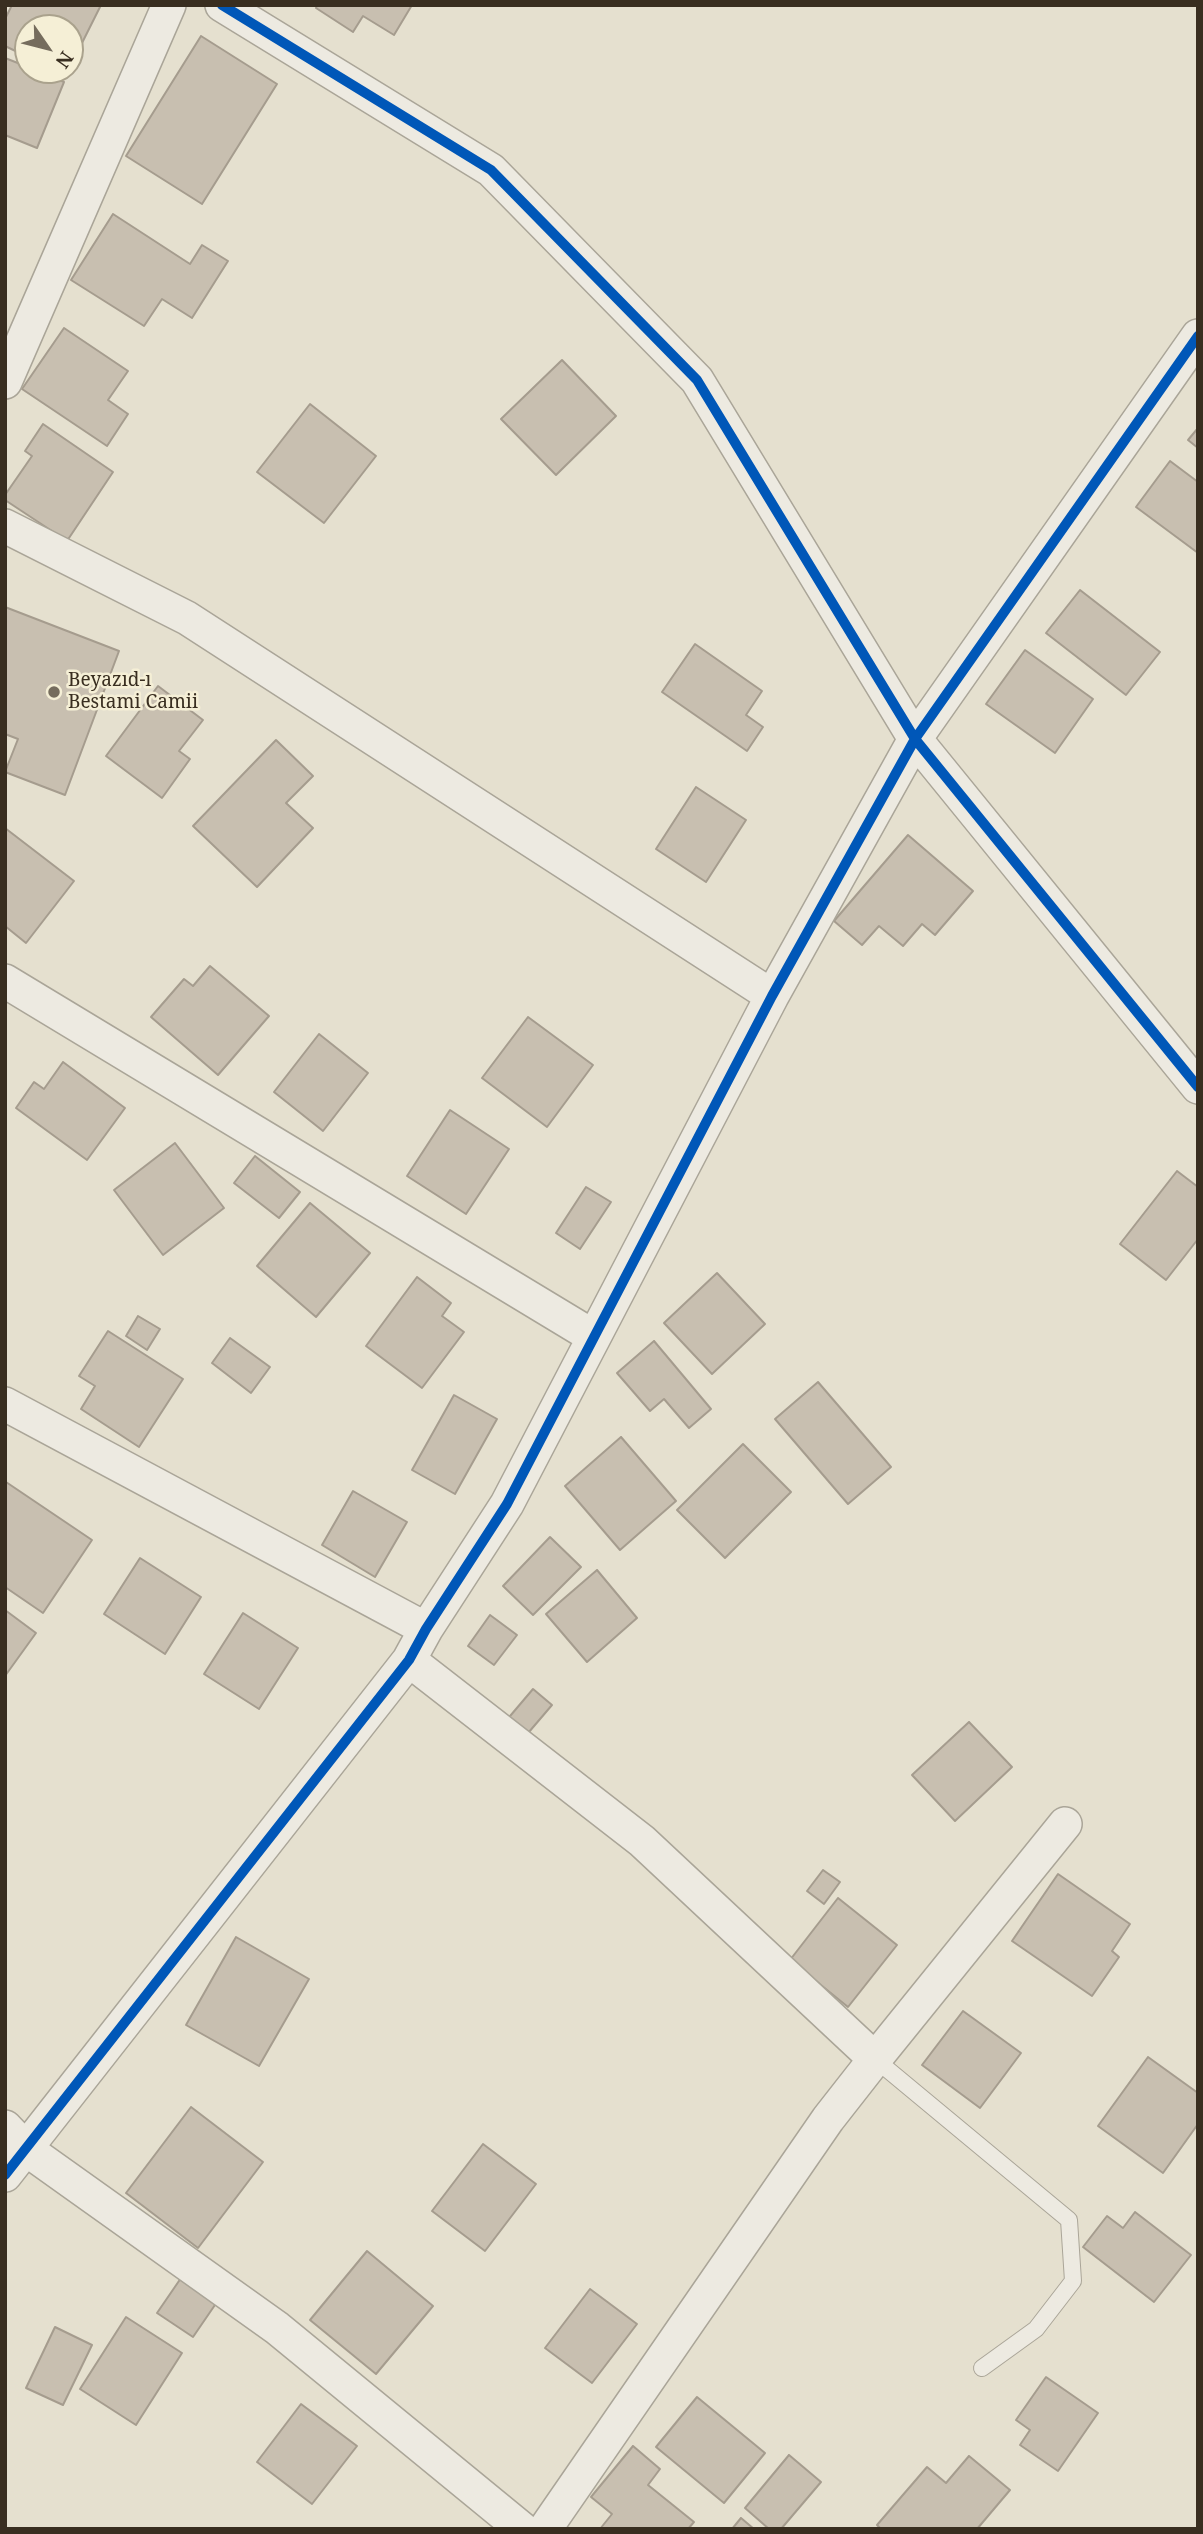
<!DOCTYPE html>
<meta charset="utf-8">
<style>
body{margin:0}
#map{position:relative;width:1203px;height:2534px;overflow:hidden;background:#e5e0cf;font-family:"Noto Serif",serif}
canvas{display:block}
.frame{position:absolute;inset:0;border:7px solid #392e20;pointer-events:none}
.north{position:absolute;left:14px;top:14px;width:70px;height:70px;box-sizing:border-box;background:#f5efd6;border:2px solid #aaa28d;border-radius:50%;rotate:125deg;font-size:19px;font-weight:700;line-height:28px;text-align:center;color:#392e20}
.north::after{content:'';display:block;margin:auto;width:24px;height:32px;background:#756c5d;clip-path:polygon(50% 0,100% 100%,50% 72%,0 100%)}
</style>
<div id="map">
<canvas width="1203" height="2534"></canvas>
<div class="frame"></div>
<div class="north">N</div>
</div>
<script>
const context = document.querySelector('canvas').getContext('2d');
context.lineJoin = 'round';
function fillPath(path, color) {
  context.fillStyle = color;
  context.fill(path, 'evenodd');
}
function shape(rows) {
  const path = new Path2D();
  for (const r of rows) {
    path.moveTo(r[0], r[1]);
    for (let i = 2; i < r.length; i += 2) path.lineTo(r[i], r[i + 1]);
  }
  return path;
}
function strokePath(path, color, width, dash) {
  context.strokeStyle = color;
  context.lineWidth = width;
  context.lineCap = dash ? 'butt' : 'round';
  context.setLineDash(dash || []);
  context.stroke(path);
}
function label(font, color, halo, rows, align = 'center') {
  context.font = font + ' "Noto Serif",serif';
  context.lineWidth = 5;
  context.setLineDash([]);
  context.textBaseline = 'middle';
  context.strokeStyle = halo;
  context.fillStyle = color;
  for (const [text, x, y, turn = 0] of rows) {
    context.save();
    context.translate(x, y);
    context.rotate((+turn || 0) * Math.PI / 180);
    context.textAlign = isNaN(turn) ? turn : align;
    if (halo) context.strokeText(text, 0, 0);
    context.fillText(text, 0, 0);
    context.restore();
  }
}
const building = shape([
 [12,5,101,5,70,67,70,28,28,28,28,57,5,46,5,19,12,5],
 [317,5,412,5,394,35,363,16,353,32,316,8,317,5],
 [201,36,277,84,202,204,126,156,201,36],
 [5,58,28,67,28,70,35,70,64,82,37,148,5,135,5,58],
 [113,214,190,264,202,245,228,261,192,318,162,299,144,326,71,280,113,214],
 [64,328,128,371,108,400,128,414,107,446,22,389,64,328],
 [562,360,616,416,556,475,501,419,562,360],
 [310,404,376,456,324,523,257,472,310,404],
 [43,424,113,472,67,541,5,500,5,495,32,456,25,451,43,424],
 [1198,428,1198,448,1188,440,1198,428],
 [1170,461,1198,482,1198,553,1136,507,1170,461],
 [1080,590,1160,652,1126,695,1046,633,1080,590],
 [5,607,119,651,65,795,5,772,18,739,5,734,5,607],
 [695,644,762,691,746,715,763,727,747,751,662,692,695,644],
 [1025,650,1093,699,1055,753,986,704,1025,650],
 [158,686,203,720,179,751,190,759,162,798,106,756,158,686],
 [276,740,313,776,286,803,313,828,257,887,193,826,276,740],
 [696,787,746,820,706,882,656,849,696,787],
 [5,828,74,881,26,943,5,926,5,828],
 [908,835,973,891,935,935,922,924,903,946,879,926,862,945,834,921,908,835],
 [210,966,269,1016,218,1075,151,1017,184,979,193,986,210,966],
 [528,1017,593,1065,547,1127,482,1078,528,1017],
 [319,1034,368,1073,323,1131,274,1092,319,1034],
 [63,1062,125,1108,87,1160,16,1108,34,1082,44,1089,63,1062],
 [450,1110,509,1149,466,1214,407,1176,450,1110],
 [175,1143,224,1208,163,1255,114,1190,175,1143],
 [255,1156,300,1192,279,1218,234,1183,255,1156],
 [1177,1171,1198,1187,1198,1239,1166,1280,1120,1244,1177,1171],
 [586,1187,611,1202,580,1249,556,1233,586,1187],
 [310,1203,370,1253,316,1317,257,1266,310,1203],
 [717,1273,765,1324,712,1374,664,1323,717,1273],
 [417,1277,451,1303,442,1316,464,1332,422,1388,366,1346,417,1277],
 [138,1316,160,1329,147,1350,126,1336,138,1316],
 [108,1331,183,1379,139,1447,81,1409,95,1386,79,1376,108,1331],
 [230,1338,270,1367,251,1393,212,1363,230,1338],
 [654,1341,711,1409,689,1428,664,1399,650,1411,617,1373,654,1341],
 [818,1382,891,1467,848,1504,775,1419,818,1382],
 [454,1395,497,1419,455,1494,412,1470,454,1395],
 [621,1437,676,1501,620,1550,565,1486,621,1437],
 [743,1444,791,1492,725,1558,677,1510,743,1444],
 [6,1482,92,1540,43,1613,5,1587,6,1482],
 [353,1491,407,1522,375,1577,322,1545,353,1491],
 [550,1537,581,1567,533,1615,503,1586,550,1537],
 [140,1558,201,1597,165,1654,104,1614,140,1558],
 [597,1570,637,1618,587,1662,546,1614,597,1570],
 [5,1610,36,1633,5,1676,5,1610],
 [243,1613,298,1648,259,1709,204,1674,243,1613],
 [490,1615,517,1635,494,1665,468,1646,490,1615],
 [533,1689,552,1705,523,1739,505,1722,533,1689],
 [969,1722,1012,1767,955,1821,912,1775,969,1722],
 [823,1870,840,1882,824,1904,807,1891,823,1870],
 [1058,1874,1130,1924,1112,1951,1119,1957,1092,1996,1012,1941,1058,1874],
 [838,1898,897,1945,848,2007,790,1960,838,1898],
 [236,1937,309,1979,259,2066,186,2025,236,1937],
 [963,2011,1021,2053,980,2108,922,2065,963,2011],
 [1148,2057,1198,2093,1198,2124,1163,2173,1098,2126,1148,2057],
 [191,2107,263,2162,198,2248,126,2193,191,2107],
 [483,2144,536,2184,485,2251,432,2211,483,2144],
 [1135,2212,1191,2255,1154,2302,1083,2247,1107,2216,1123,2228,1135,2212],
 [367,2251,433,2306,376,2374,310,2320,367,2251],
 [181,2278,217,2302,193,2337,157,2313,181,2278],
 [590,2289,637,2324,592,2383,545,2348,590,2289],
 [126,2317,182,2353,136,2425,80,2389,126,2317],
 [55,2327,92,2345,63,2405,26,2388,55,2327],
 [1046,2377,1098,2413,1058,2471,1020,2445,1030,2430,1016,2420,1046,2377],
 [697,2397,765,2453,724,2503,656,2447,697,2397],
 [301,2404,357,2446,312,2504,257,2462,301,2404],
 [633,2446,660,2469,648,2485,694,2522,688,2529,600,2529,612,2514,591,2497,633,2446],
 [789,2455,821,2482,781,2529,769,2529,745,2508,789,2455],
 [969,2456,1010,2490,977,2529,881,2529,877,2525,927,2467,946,2483,969,2456],
 [741,2518,754,2529,732,2529,741,2518]
]);
fillPath(building, '#c8bfb0');
strokePath(building, '#a59c8e', 2);
const service = shape([
 [875,2059,1069,2220,1073,2281,1036,2329,982,2368]
]);
const minor = shape([
 [222,5,491,170,697,380,915,739,1198,1087],
 [5,382,169,5],
 [5,526,187,618,772,996],
 [5,981,594,1337],
 [5,1404,426,1629],
 [409,1660,642,1841,875,2059,828,2119,545,2529],
 [875,2059,1065,1824],
 [5,2127,26,2149,277,2328,522,2529],
 [5,2175,409,1660,426,1629,507,1504,772,996,915,739,1198,336]
]);
strokePath(service, '#aaa598', 18);
strokePath(minor, '#aaa598', 36);
strokePath(service, '#edeae1', 16);
strokePath(minor, '#edeae1', 33);
strokePath(shape([
 [222,5,491,170,697,380,915,739,1198,1087],
 [5,2175,409,1660,426,1629,507,1504,772,996,915,739,1198,336]
]), '#0057b8', 10);
for (const [x, y, r, color] of [
 [54,692,7,"#756c5d"]
]) {
  const dot = new Path2D();
  dot.arc(x, y, r, 0, 2 * Math.PI);
  context.fillStyle = color;
  context.fill(dot);
  strokePath(dot, '#f5efd6', 2.5);
}
label('19px', '#392e20', '#f5efd6', [
 ["Beyazıd-ı",68,681],
 ["Bestami Camii",68,703]
], 'left');
</script>
